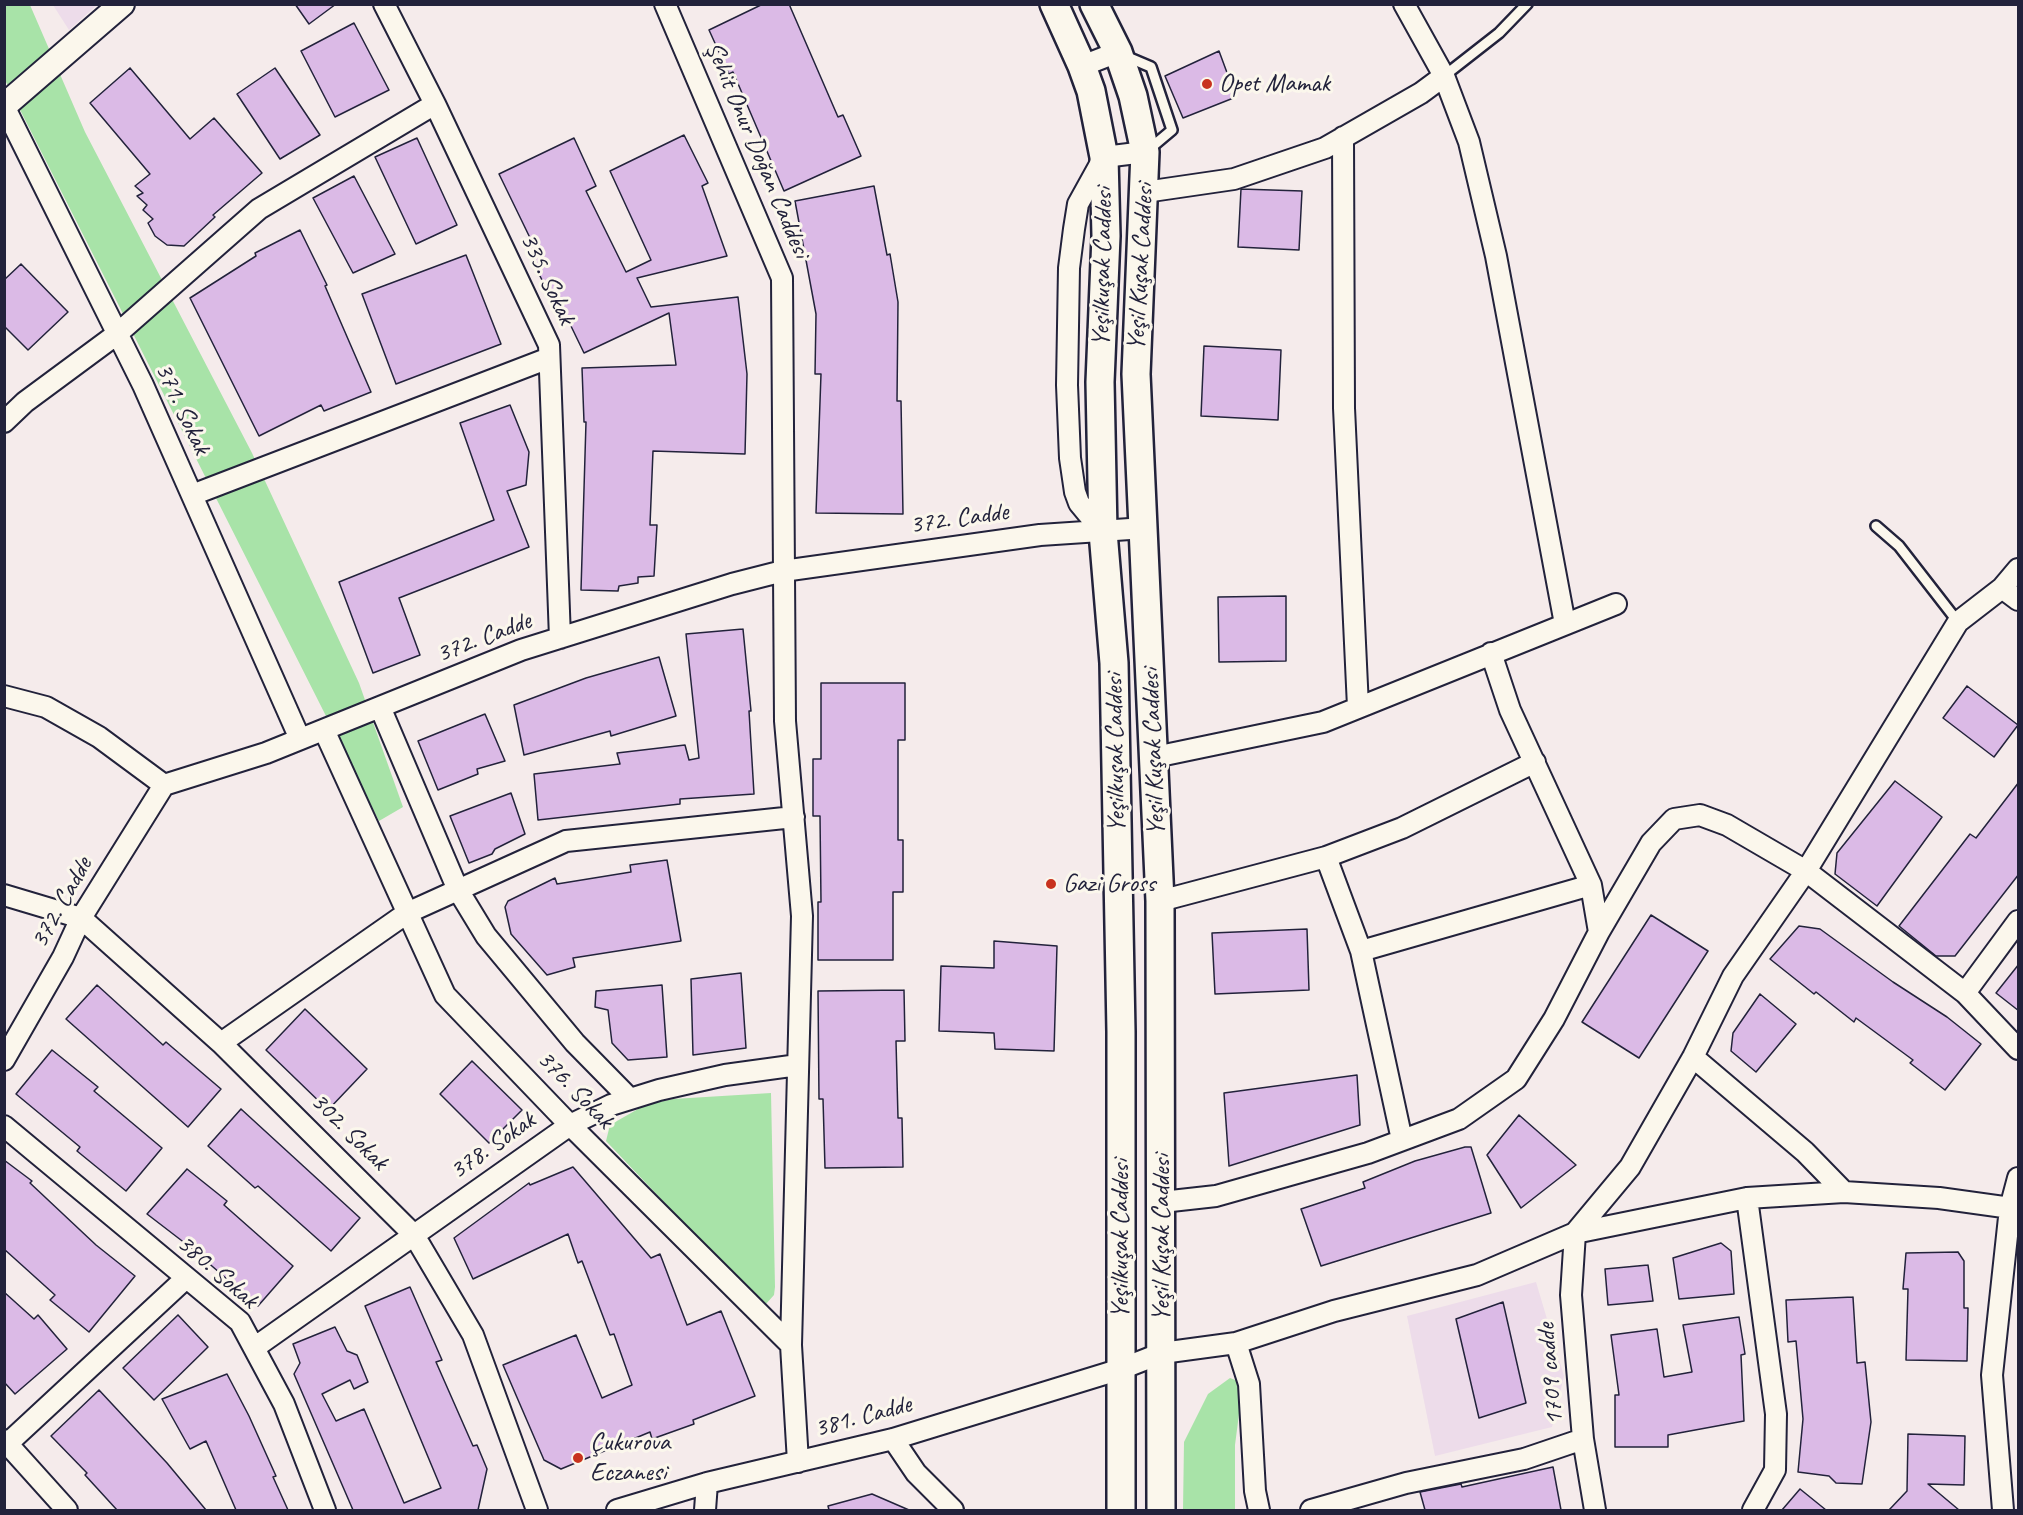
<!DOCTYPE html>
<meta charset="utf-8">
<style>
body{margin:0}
#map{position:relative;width:2023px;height:1515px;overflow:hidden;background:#f5ebeb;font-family:Caveat,sans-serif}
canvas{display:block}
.frame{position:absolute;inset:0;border:6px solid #22223b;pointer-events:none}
</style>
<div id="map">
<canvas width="2023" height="1515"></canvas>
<div class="frame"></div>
</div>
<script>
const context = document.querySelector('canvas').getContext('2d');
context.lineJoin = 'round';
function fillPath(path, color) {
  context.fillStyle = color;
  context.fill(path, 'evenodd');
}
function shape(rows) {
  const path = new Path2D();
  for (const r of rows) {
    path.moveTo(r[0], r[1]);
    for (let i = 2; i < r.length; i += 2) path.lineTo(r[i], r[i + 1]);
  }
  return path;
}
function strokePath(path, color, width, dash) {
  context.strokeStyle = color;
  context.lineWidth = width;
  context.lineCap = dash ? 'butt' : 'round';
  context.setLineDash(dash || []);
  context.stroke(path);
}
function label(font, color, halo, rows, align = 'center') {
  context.font = font + ' Caveat,sans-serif';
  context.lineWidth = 6;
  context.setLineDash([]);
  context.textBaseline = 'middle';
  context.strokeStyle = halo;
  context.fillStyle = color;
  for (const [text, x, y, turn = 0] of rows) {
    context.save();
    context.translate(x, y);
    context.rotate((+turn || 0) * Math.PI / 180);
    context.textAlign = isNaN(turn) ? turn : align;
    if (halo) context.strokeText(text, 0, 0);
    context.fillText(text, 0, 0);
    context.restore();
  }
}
fillPath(shape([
 [53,5,97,5,69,30],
 [1536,1282,1564,1376,1552,1427,1435,1456,1407,1316]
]), '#eddcea');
fillPath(shape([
 [5,5,30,5,85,132,252,453,359,683,403,807,379,821,5,80],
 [771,1093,775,1287,774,1295,765,1305,757,1300,606,1141,610,1125,645,1105,673,1099],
 [1230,1378,1243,1383,1235,1445,1235,1510,1183,1510,1184,1442,1208,1394]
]), '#a8e3a8');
const building = shape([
 [295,4,336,4,309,24,295,4],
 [763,4,789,4,838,117,843,115,861,156,784,191,733,72,729,74,709,30,763,4],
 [354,23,389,90,335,117,301,51,354,23],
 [1219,51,1236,97,1183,118,1165,76,1219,51],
 [130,68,190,139,214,118,262,173,213,215,215,217,184,246,167,245,155,236,148,223,153,219,143,210,147,205,137,196,143,193,135,186,150,174,90,103,130,68],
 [275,68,320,135,280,159,237,94,275,68],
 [684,135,708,183,702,186,727,256,637,278,651,307,738,297,747,374,745,454,653,451,650,525,657,525,654,576,638,577,638,583,619,586,618,591,581,590,586,422,584,422,582,368,676,365,669,313,584,353,555,293,550,296,526,248,533,244,499,174,574,138,596,186,586,191,626,272,651,260,610,171,684,135],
 [417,138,457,225,416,244,375,157,417,138],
 [354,176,395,254,353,273,313,198,354,176],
 [874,186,887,255,890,254,898,302,897,401,901,401,903,514,816,513,821,374,815,374,816,314,795,201,874,186],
 [1241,189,1302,191,1299,250,1238,247,1241,189],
 [300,230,327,285,325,286,371,392,324,411,321,405,259,436,190,298,256,256,255,253,300,230],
 [466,255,501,344,396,384,362,294,466,255],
 [21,264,68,312,28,350,4,326,4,280,21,264],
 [1204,346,1281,350,1278,420,1201,416,1204,346],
 [510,405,529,452,526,485,507,491,529,547,399,598,420,655,373,673,339,582,494,520,460,423,510,405],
 [1286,596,1286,661,1219,662,1218,597,1286,596],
 [743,629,751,711,749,711,754,794,680,799,680,804,538,820,534,774,620,764,617,753,685,745,689,760,699,758,686,634,743,629],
 [659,657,676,716,611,736,610,731,524,755,514,705,586,678,659,657],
 [821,683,905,683,905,740,898,740,898,840,903,840,903,892,893,892,893,960,818,960,818,902,821,902,820,816,813,816,813,759,821,759,821,683],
 [1967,686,2018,725,1994,757,1943,718,1967,686],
 [485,714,505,761,477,769,478,774,438,790,418,741,485,714],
 [1895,781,1942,817,1877,906,1835,874,1837,853,1895,781],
 [2019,782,2019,874,1955,956,1936,956,1899,926,1970,834,1976,838,2019,782],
 [511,793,525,834,495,849,492,854,469,863,450,816,511,793],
 [667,860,681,941,573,958,575,967,547,975,511,934,505,907,508,901,555,878,557,884,631,872,630,865,667,860],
 [1651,915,1708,951,1639,1058,1582,1022,1651,915],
 [1799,926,1820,929,1893,982,1947,1017,1981,1044,1945,1090,1910,1063,1913,1060,1856,1018,1854,1022,1816,992,1814,994,1770,959,1799,926],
 [1307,929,1309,990,1215,994,1212,933,1307,929],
 [994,941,1057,946,1054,1051,995,1049,994,1033,939,1031,941,966,994,968,994,941],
 [2019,964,2019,1011,1996,993,2019,964],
 [741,973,746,1048,693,1055,691,979,741,973],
 [97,985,163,1045,166,1042,221,1089,188,1127,66,1019,97,985],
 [662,985,667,1057,628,1060,612,1043,608,1010,595,1007,596,991,662,985],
 [904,990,905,1041,896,1041,898,1118,902,1118,903,1167,825,1168,823,1099,819,1099,818,991,904,990],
 [1760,994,1796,1024,1756,1072,1731,1051,1733,1033,1760,994],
 [305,1009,367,1069,328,1110,266,1050,305,1009],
 [52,1050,98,1087,94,1091,162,1148,126,1191,77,1151,80,1147,16,1094,52,1050],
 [472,1061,522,1110,489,1143,440,1094,472,1061],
 [1357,1075,1360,1125,1229,1166,1224,1093,1357,1075],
 [241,1109,360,1218,331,1251,258,1186,255,1188,208,1146,241,1109],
 [1519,1115,1576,1165,1521,1208,1487,1155,1519,1115],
 [1465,1147,1471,1147,1491,1213,1321,1266,1301,1209,1365,1188,1363,1182,1415,1161,1465,1147],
 [4,1160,32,1181,30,1183,96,1245,135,1276,89,1332,50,1300,55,1295,4,1249,4,1160],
 [573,1167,651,1258,660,1254,687,1325,721,1311,755,1396,693,1420,694,1424,652,1439,650,1432,561,1469,544,1460,503,1365,576,1335,602,1398,632,1385,614,1334,610,1335,582,1261,578,1263,568,1234,473,1279,454,1238,529,1183,530,1185,573,1167],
 [187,1169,227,1201,224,1205,293,1266,258,1306,190,1247,147,1214,187,1169],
 [1721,1243,1731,1251,1734,1294,1679,1299,1673,1258,1721,1243],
 [1958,1252,1964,1261,1964,1308,1968,1308,1967,1361,1906,1360,1908,1289,1903,1289,1906,1253,1958,1252],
 [1648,1265,1653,1301,1608,1305,1605,1269,1648,1265],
 [410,1287,442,1360,436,1362,473,1446,477,1445,487,1469,478,1510,353,1510,294,1374,300,1363,293,1344,335,1327,347,1351,357,1355,368,1382,354,1389,350,1380,322,1394,336,1421,364,1409,404,1503,441,1488,365,1306,410,1287],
 [4,1292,34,1319,38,1315,67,1349,15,1394,4,1382,4,1292],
 [1853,1297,1857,1363,1865,1362,1871,1422,1862,1484,1836,1483,1829,1476,1798,1472,1803,1419,1796,1341,1788,1342,1786,1300,1853,1297],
 [1503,1302,1526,1403,1479,1418,1456,1319,1503,1302],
 [178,1315,208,1347,154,1400,123,1368,178,1315],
 [1739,1317,1745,1354,1741,1355,1744,1421,1668,1435,1668,1447,1615,1447,1615,1395,1619,1395,1611,1335,1657,1329,1664,1377,1692,1372,1683,1325,1739,1317],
 [227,1374,249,1416,276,1476,273,1477,288,1510,236,1510,206,1441,190,1449,162,1399,227,1374],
 [99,1390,167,1463,206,1510,117,1510,85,1475,87,1473,51,1436,99,1390],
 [1908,1434,1965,1436,1964,1485,1928,1484,1959,1510,1889,1510,1907,1491,1908,1434],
 [1553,1467,1561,1510,1425,1510,1420,1492,1461,1484,1462,1487,1553,1467],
 [1800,1489,1826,1510,1782,1510,1800,1489],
 [872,1494,909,1510,829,1510,828,1506,872,1494]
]);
fillPath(building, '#dbbae6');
strokePath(building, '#22223b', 1.5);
const service = shape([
 [1125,56,1151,67,1172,130,1147,151],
 [1444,76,1499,33,1527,4],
 [1876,526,1899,546,1958,622]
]);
const minor = shape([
 [384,4,435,104,549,345,560,638],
 [665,4,782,278,785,721,802,916,791,1345],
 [1404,4,1444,76,1469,142,1496,256,1565,624],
 [1082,66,1118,52],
 [4,106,143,385,300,739],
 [1343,137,1344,408,1358,707],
 [1145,192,1234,179,1325,148,1421,93,1444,76],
 [4,422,25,402,117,334,259,209,435,104],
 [192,495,549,358],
 [1103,532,1079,503,1075,492,1070,458,1067,385,1069,268,1074,229,1078,204,1104,157,1145,152],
 [2002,588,2018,569],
 [1491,653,1510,710,1591,885,1599,932],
 [4,696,46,707,99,737,164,785],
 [380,707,458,890,486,936,575,1043,630,1099],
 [324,730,445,995,565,1120,791,1345,798,1462],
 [1155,757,1323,722,1616,604],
 [1326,857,1361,951,1402,1140],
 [4,895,81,918,221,1043,414,1235,473,1335,537,1510],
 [1160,901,1326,857,1402,828,1535,762],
 [1361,951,1591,885],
 [1965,993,2018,1049],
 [221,1043,407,913,566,841,794,817],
 [1693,1057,1805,1152,1844,1192],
 [4,1060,63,957,81,918,164,785,266,753,521,650,732,584,783,571,1040,535,1145,528],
 [4,1126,240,1322,284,1404,325,1510],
 [1747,1198,1776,1414,1775,1470,1753,1510],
 [1162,1202,1216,1196,1368,1153,1459,1119,1516,1079,1554,1019,1599,932,1651,843,1674,819,1700,815,1727,825,1806,871,1965,993,2018,921],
 [1236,1343,1249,1384,1255,1491,1259,1510],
 [254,1348,570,1125,611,1105,659,1090,725,1075,798,1065],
 [893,1439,916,1473,953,1510],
 [4,1440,67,1510],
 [4,1447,185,1279],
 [617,1510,707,1483,893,1439,1121,1369,1162,1353,1236,1343,1334,1311,1477,1275,1575,1233,1630,1167,1693,1057,1733,976,1806,871,1958,622,2002,588,2018,600],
 [705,1510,707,1483],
 [1311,1510,1406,1483,1524,1459,1583,1439],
 [1595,1510,1583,1439,1571,1295,1575,1233,1747,1198,1844,1192,1939,1198,2018,1209],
 [2003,1510,1992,1375,2010,1208,2018,1178]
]);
const tertiary = shape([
 [4,106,122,4]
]);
const secondary = shape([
 [1054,4,1082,66,1091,91,1104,157,1106,236,1100,382,1103,532,1114,663,1121,1032,1121,1510],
 [1094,4,1118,52,1133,96,1145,152,1136,374,1160,901,1161,1510]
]);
strokePath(service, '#22223b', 14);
strokePath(minor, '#22223b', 24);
strokePath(tertiary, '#22223b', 28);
strokePath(secondary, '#22223b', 32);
strokePath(service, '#fbf7ec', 9);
strokePath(minor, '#fbf7ec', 20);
strokePath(tertiary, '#fbf7ec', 24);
strokePath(secondary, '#fbf7ec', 27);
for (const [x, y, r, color] of [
 [1207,84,6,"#c8321e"],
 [1051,884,6,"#c8321e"],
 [578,1458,6,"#c8321e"]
]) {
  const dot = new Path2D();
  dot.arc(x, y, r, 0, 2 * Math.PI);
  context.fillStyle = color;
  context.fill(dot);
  strokePath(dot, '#fbf7ec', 2);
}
label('26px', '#22223b', '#fbf7ec', [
 ["Opet Mamak",1219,84],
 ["Gazi Gross",1063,884],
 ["Çukurova",590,1443],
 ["Eczanesi",590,1473]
], 'left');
label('26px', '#22223b', '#fbf7ec', [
 ["Şehit Onur Doğan Caddesi",757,150,67],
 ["Yeşilkuşak Caddesi",1103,267,-89],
 ["Yeşil Kuşak Caddesi",1141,267,-87],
 ["335. Sokak",547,279,65],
 ["371. Sokak",182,409,65],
 ["372. Cadde",959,519,-8],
 ["372. Cadde",484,638,-21],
 ["Yeşil Kuşak Caddesi",1154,752,-92],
 ["Yeşilkuşak Caddesi",1116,753,-91],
 ["372. Cadde",62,903,-61],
 ["376. Sokak",575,1090,46],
 ["302. Sokak",349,1132,45],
 ["378. Sokak",493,1146,-35],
 ["Yeşil Kuşak Caddesi",1162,1238,-90],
 ["Yeşilkuşak Caddesi",1121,1239,-90],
 ["380. Sokak",217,1272,41],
 ["1709 cadde",1551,1374,-95],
 ["381. Cadde",863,1417,-15]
]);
</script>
